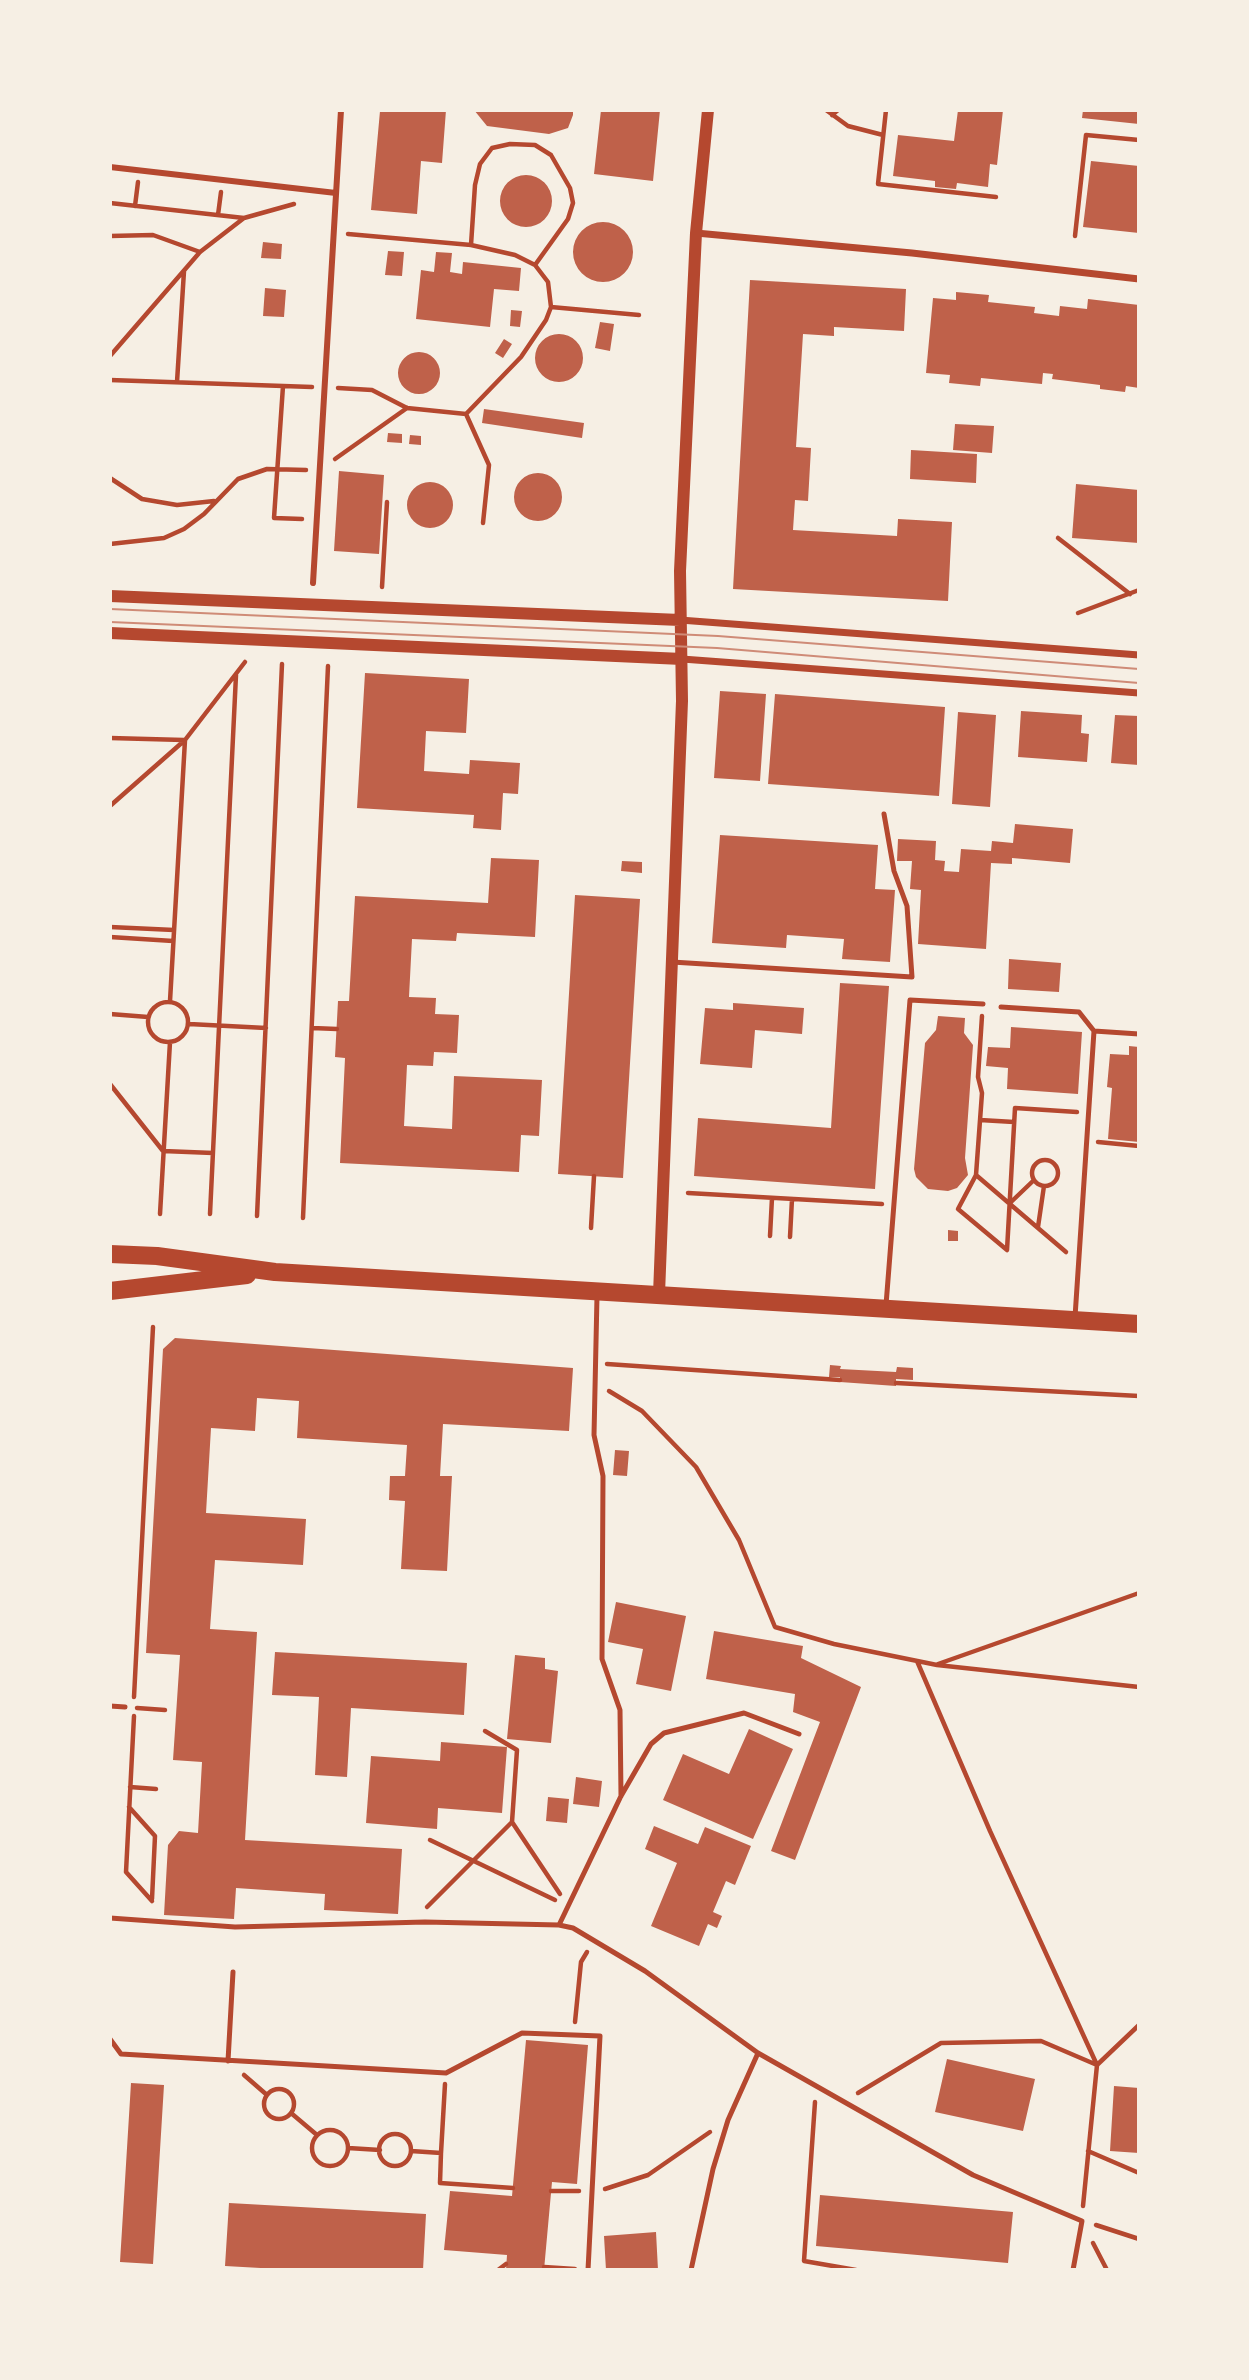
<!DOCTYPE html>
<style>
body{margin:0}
#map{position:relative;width:1249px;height:2380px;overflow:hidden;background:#f6efe4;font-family:"Open Sans",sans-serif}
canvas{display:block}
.frame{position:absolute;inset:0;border:112px solid #f6efe4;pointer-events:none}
</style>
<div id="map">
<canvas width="1249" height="2380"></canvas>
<div class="frame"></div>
</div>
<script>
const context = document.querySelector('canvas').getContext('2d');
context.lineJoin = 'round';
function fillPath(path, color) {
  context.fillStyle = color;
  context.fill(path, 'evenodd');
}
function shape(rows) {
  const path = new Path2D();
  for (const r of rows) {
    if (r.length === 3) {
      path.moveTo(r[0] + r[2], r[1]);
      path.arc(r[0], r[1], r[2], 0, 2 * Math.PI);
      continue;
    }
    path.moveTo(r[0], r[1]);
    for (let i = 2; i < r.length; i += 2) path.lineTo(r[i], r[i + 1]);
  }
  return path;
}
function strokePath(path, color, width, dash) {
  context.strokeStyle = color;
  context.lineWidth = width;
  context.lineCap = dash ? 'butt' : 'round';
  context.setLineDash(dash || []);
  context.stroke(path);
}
fillPath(shape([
 [389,110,446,110,442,163,421,161,417,214,371,210,380,111],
 [474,110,573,110,573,115,568,128,549,134,487,126],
 [601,110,660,110,653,181,594,174],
 [958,110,1003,110,997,165,990,164,988,187,957,183,956,189,935,187,935,181,893,176,898,135,954,141],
 [1083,110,1139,110,1139,124,1082,118],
 [1091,161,1139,166,1139,233,1083,227],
 [526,201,26],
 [603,252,30],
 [263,242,282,244,281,259,261,258],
 [388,251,404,252,402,276,385,275],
 [436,252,452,253,450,272,462,274,463,262,521,268,519,291,494,289,490,327,416,319,421,270,434,272],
 [750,280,906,289,904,331,834,327,834,336,803,334,796,447,811,448,808,501,795,500,793,530,897,536,898,519,952,522,948,601,733,589],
 [265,288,286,290,284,317,263,316],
 [956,292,989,295,988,302,1035,307,1034,313,1059,316,1060,306,1087,309,1088,299,1139,305,1139,388,1126,386,1125,392,1100,389,1100,385,1052,379,1053,374,1043,373,1042,384,981,378,980,386,949,383,950,375,926,373,933,298,956,300],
 [511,310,522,311,520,327,510,326],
 [600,322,614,324,610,351,595,348],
 [559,358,24],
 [504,339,512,344,503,358,495,353],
 [419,373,21],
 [484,409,584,423,582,438,482,423],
 [955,424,994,426,992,453,953,450],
 [388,433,402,434,402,443,387,442],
 [410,435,421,436,421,445,409,444],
 [911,450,977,454,976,483,910,479],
 [339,471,384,475,379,554,334,551],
 [538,497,24],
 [430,505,23],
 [1076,484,1139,490,1139,543,1072,538],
 [365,673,469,679,466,733,426,731,424,771,469,774,470,760,520,763,518,794,503,793,501,830,473,828,474,815,357,808],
 [720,691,766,694,760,781,714,778],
 [775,694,945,707,939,796,768,784],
 [1021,711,1082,715,1081,733,1089,734,1087,762,1018,757],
 [958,712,996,715,990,807,952,804],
 [1115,715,1139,716,1139,765,1111,763],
 [1015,824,1073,829,1070,863,1012,858,1012,864,991,863,986,949,918,944,921,890,910,889,912,861,897,861,898,839,936,841,935,860,945,861,944,871,959,872,961,849,991,851,992,841,1013,843],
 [720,835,878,845,875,889,895,890,890,962,842,959,844,939,787,935,786,948,712,943],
 [491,858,539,860,535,937,457,933,456,941,412,939,409,997,436,998,435,1014,459,1015,457,1053,434,1052,433,1066,407,1065,404,1126,452,1129,454,1076,542,1080,539,1136,521,1135,519,1172,340,1163,345,1058,335,1057,338,1001,349,1001,355,896,488,903],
 [622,861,642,862,642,873,621,871],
 [575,895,640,899,623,1178,558,1174],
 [1009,959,1061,963,1059,992,1008,989],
 [840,983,889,986,875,1189,694,1176,698,1118,831,1128],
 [733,1003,804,1008,802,1034,755,1030,752,1068,700,1064,705,1008,733,1010],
 [938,1016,965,1018,964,1033,973,1045,965,1158,968,1175,957,1188,948,1191,928,1189,916,1177,914,1169,925,1043,936,1030],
 [1011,1027,1082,1032,1078,1094,1007,1089,1008,1068,986,1066,988,1047,1010,1048],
 [1129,1046,1139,1047,1139,1142,1108,1139,1112,1088,1107,1087,1110,1054,1129,1055],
 [948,1230,958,1231,958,1241,948,1241],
 [175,1338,573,1368,569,1431,443,1424,440,1476,452,1476,447,1571,401,1569,405,1501,389,1500,390,1476,405,1476,407,1445,297,1438,299,1401,257,1398,255,1431,211,1428,206,1513,306,1519,303,1565,215,1560,210,1629,257,1632,245,1840,402,1849,398,1914,324,1910,325,1894,236,1888,234,1919,164,1915,168,1845,179,1831,198,1833,202,1762,173,1760,180,1655,146,1653,163,1349],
 [830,1365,841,1366,840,1369,896,1372,897,1367,913,1368,913,1380,896,1379,896,1386,840,1382,840,1377,829,1377],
 [615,1450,629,1451,627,1476,613,1475],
 [616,1602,686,1616,671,1691,636,1684,643,1649,608,1642],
 [714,1631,803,1646,801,1658,861,1687,795,1860,771,1851,820,1722,793,1712,795,1694,706,1679],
 [275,1652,467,1663,464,1715,351,1708,347,1777,315,1775,319,1697,272,1695],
 [515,1655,545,1658,545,1669,558,1671,551,1743,507,1739],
 [749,1729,793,1749,753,1839,663,1800,683,1754,729,1774],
 [441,1742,507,1747,502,1813,438,1808,437,1829,366,1823,371,1756,440,1761],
 [576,1777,602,1781,599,1807,573,1804],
 [548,1797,569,1799,567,1823,546,1821],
 [654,1826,698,1844,705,1827,751,1846,735,1885,726,1881,713,1912,722,1916,717,1928,708,1924,699,1946,651,1926,677,1863,645,1849],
 [526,2040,588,2045,577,2184,552,2182,544,2270,506,2270,507,2255,444,2250,450,2191,512,2196],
 [947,2059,1035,2079,1023,2131,935,2112],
 [131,2083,164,2085,153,2264,120,2262],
 [1114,2086,1139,2088,1139,2153,1110,2151],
 [820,2195,1013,2212,1008,2263,816,2246],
 [229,2203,426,2214,423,2270,296,2270,225,2266],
 [656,2232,658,2270,606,2270,604,2236]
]), '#bf614a');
strokePath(shape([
 [826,110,848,126,883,135],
 [886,110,878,184,996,197],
 [832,115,838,110],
 [110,203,244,218],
 [135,206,138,182],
 [218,215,221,192],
 [348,234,471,245,515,255,535,265,548,282,551,307],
 [110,236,153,235,200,252],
 [1075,236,1086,135,1139,140],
 [471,245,475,185,480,164,492,148,510,144,535,145,551,155,570,188,573,203,568,219,535,265],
 [110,356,200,252,244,218,294,204],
 [110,380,312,387],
 [177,382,184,271],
 [283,386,274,518,302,519],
 [338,388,372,390,407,408,466,414,521,357,546,320,551,307,639,315],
 [466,414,489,465,483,523],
 [335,459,407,408],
 [110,478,142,499,177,505,214,501],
 [1058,538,1130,594],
 [110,544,164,538,184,529,204,514,238,479,267,469,306,470],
 [382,587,387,502],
 [1078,613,1139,590],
 [110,738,184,740],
 [110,806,185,740,245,662],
 [110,927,174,930],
 [110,937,173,941],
 [170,1001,185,740],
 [168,1022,20],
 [110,1014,148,1017],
 [982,1016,978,1077,982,1093,976,1175,958,1209,1007,1250],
 [189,1024,266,1028],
 [312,1028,337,1029],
 [110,1084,163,1151,213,1153],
 [980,1120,1014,1122],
 [1098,1142,1139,1146],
 [1045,1173,13],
 [976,1175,1066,1252],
 [688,1193,882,1204],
 [1010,1203,1034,1180],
 [160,1214,170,1042],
 [210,1214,236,675],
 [257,1216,282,664],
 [303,1218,328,666],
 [1038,1227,1044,1186],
 [591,1228,594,1176],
 [770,1236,772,1198],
 [790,1237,792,1199],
 [1007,1250,1015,1108,1077,1112],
 [607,1364,840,1380],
 [896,1383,1139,1396],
 [609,1391,642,1411,696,1467,739,1540,775,1627,834,1644,937,1665,1139,1687],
 [917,1661,990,1831,1097,2065],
 [938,1664,1139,1593],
 [134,1697,153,1327],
 [137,1708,165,1710],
 [134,1716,126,1872,152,1901],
 [130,1787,156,1789],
 [129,1807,155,1836,152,1899],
 [512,1822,560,1894],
 [430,1840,555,1900],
 [427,1907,512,1822,517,1750,485,1731],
 [575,2022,581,1962,587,1952],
 [244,2075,267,2095],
 [279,2104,15],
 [858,2093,941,2043,1041,2041,1097,2065],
 [815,2102,804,2261,856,2270],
 [291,2113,317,2135],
 [330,2148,18],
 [395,2150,16],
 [348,2148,380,2150],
 [411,2151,441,2153,440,2183,513,2188],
 [1088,2151,1139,2173],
 [441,2153,445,2084],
 [605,2189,648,2175,710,2132],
 [551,2191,579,2191],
 [1083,2206,1097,2065,1139,2025],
 [1096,2225,1139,2239],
 [1093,2243,1107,2270],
 [544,2267,575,2269],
 [498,2270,506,2264]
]), '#b5482f', 4.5);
strokePath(shape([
 [672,962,912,977,907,906,894,871,884,814],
 [1001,1007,1079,1012,1094,1031],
 [597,1296,594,1435,603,1476,602,1659,620,1710,621,1796],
 [886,1305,910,1000,983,1004],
 [1075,1317,1094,1031,1139,1034],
 [110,1706,125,1707],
 [110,1918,235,1927,425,1922,559,1925,573,1928,645,1971,758,2053,973,2175,1082,2221,1073,2270],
 [559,1925,621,1796,651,1744,664,1733,744,1713,799,1734],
 [110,2039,121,2054,446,2073,522,2033,600,2036,588,2270],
 [228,2061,233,1972],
 [691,2270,713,2169,728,2120,758,2053]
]), '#b5482f', 5);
strokePath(shape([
 [110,167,336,193],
 [313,583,341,110]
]), '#b5482f', 6);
strokePath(shape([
 [696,233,912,253,1139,279],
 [680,620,1139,655],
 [682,659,1139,693]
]), '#b5482f', 7);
strokePath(shape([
 [110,596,680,620],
 [110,633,682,659],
 [659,1294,682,701,680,571,696,233,708,110]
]), '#b5482f', 12);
strokePath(shape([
 [110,1254,157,1256,275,1272,1139,1324],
 [110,1291,247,1275]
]), '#b5482f', 18);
strokePath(shape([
 [110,609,718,636,1139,669],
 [110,622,717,648,1139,683]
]), '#cf8b77', 2);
</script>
